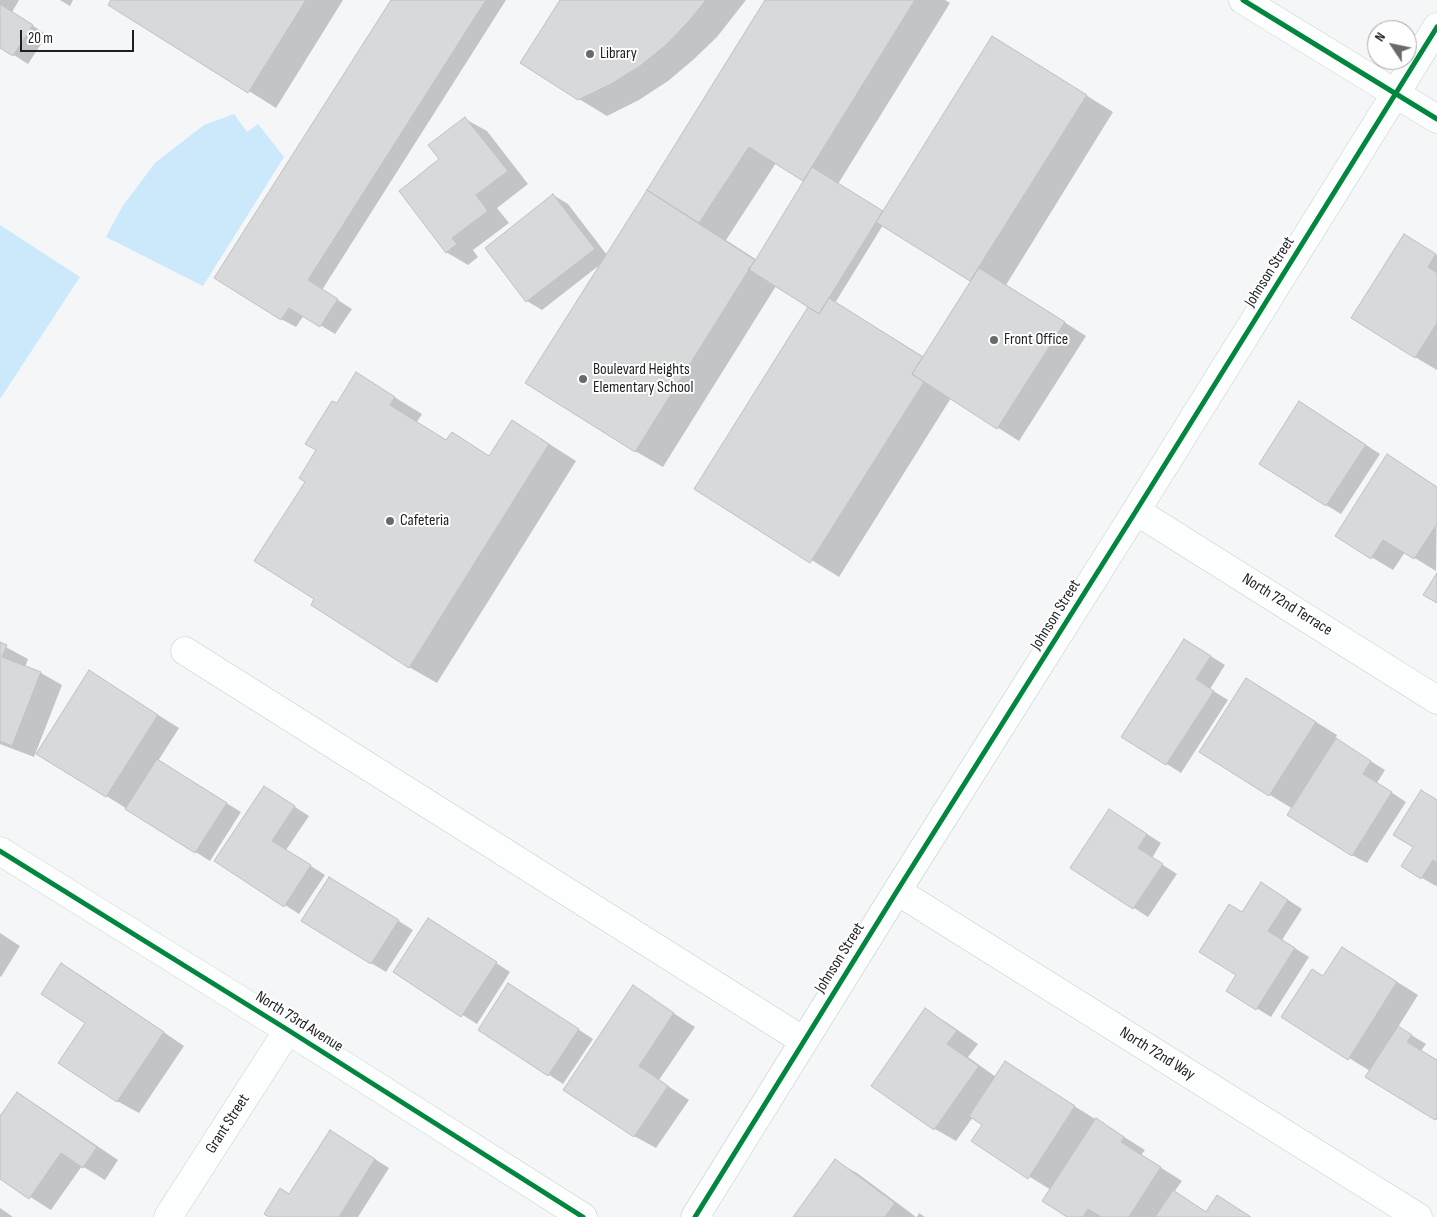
<!DOCTYPE html>
<style>
body{margin:0}
#map{position:relative;width:1437px;height:1217px;overflow:hidden;background:#f4f6f8;font-family:"Sofia Sans Condensed",sans-serif}
canvas{display:block}
.north{position:absolute;left:1367px;top:20px;width:50px;height:50px;box-sizing:border-box;background:#fff;border:1px solid #a5a5a6;border-radius:50%;rotate:304deg;font-size:14px;font-weight:700;line-height:20px;text-align:center;color:#1e1f20}
.north::after{content:'';display:block;margin:auto;width:18px;height:22px;background:#696a6c;clip-path:polygon(50% 0,100% 100%,50% 72%,0 100%)}
.scale{position:absolute;left:20px;top:30px;width:114px;height:22px;box-sizing:border-box;border:2px solid #1e1f20;border-top:0;padding-left:6px;font-size:15px;line-height:18px;white-space:nowrap;color:#1e1f20;-webkit-text-stroke:4px #fff;paint-order:stroke}
</style>
<div id="map">
<canvas width="1437" height="1217"></canvas>
<div class="north">N</div>
<div class="scale">20 m</div>
</div>
<script>
const context = document.querySelector('canvas').getContext('2d');
context.lineJoin = 'round';
function fillPath(path, color) {
  context.fillStyle = color;
  context.fill(path, 'evenodd');
}
function shape(rows) {
  const path = new Path2D();
  for (const r of rows) {
    path.moveTo(r[0], r[1]);
    for (let i = 2; i < r.length; i += 2) path.lineTo(r[i], r[i + 1]);
  }
  return path;
}
function strokePath(path, color, width, dash) {
  context.strokeStyle = color;
  context.lineWidth = width;
  context.lineCap = dash ? 'butt' : 'round';
  context.setLineDash(dash || []);
  context.stroke(path);
}
function label(font, color, halo, rows, align = 'center') {
  context.font = font + ' "Sofia Sans Condensed",sans-serif';
  context.lineWidth = 4;
  context.setLineDash([]);
  context.textBaseline = 'middle';
  context.strokeStyle = halo;
  context.fillStyle = color;
  for (const [text, x, y, turn = 0] of rows) {
    context.save();
    context.translate(x, y);
    context.rotate((+turn || 0) * Math.PI / 180);
    context.textAlign = isNaN(turn) ? turn : align;
    if (halo) context.strokeText(text, 0, 0);
    context.fillText(text, 0, 0);
    context.restore();
  }
}
fillPath(shape([
 [234,114,247,132,258,124,284,157,203,286,106,237,122,207,155,163,204,125],
 [0,225,80,277,0,399]
]), '#cce9fb');
fillPath(shape([
 [0,0,19,0,12,12,47,35,28,64,0,46],
 [60,0,73,0,70,6],
 [113,0,343,0,276,108,110,4],
 [392,0,506,0,322,290,352,309,335,334,304,315,296,327,281,319],
 [562,0,746,0,717,37,693,60,668,81,639,100,607,116,579,99],
 [766,0,945,0,950,3,838,184,884,212,1020,54,1113,112,1006,285,1086,336,1019,441,951,398,839,577,695,488,818,312,776,286,663,467,635,451,601,264,542,310,527,301,486,248,553,195,568,204,607,255],
 [776,163,805,180,757,260,726,240],
 [883,225,972,281,924,357,835,303],
 [465,119,487,131,528,184,497,208,509,223,473,250,478,257,468,265,446,252,441,159],
 [1426,248,1437,255,1437,370,1415,357],
 [357,374,422,414,417,422,447,441,479,450,490,457,540,438,576,461,437,683,409,667,316,599,306,481,317,450,337,405],
 [1314,411,1380,454,1341,514,1326,505],
 [1408,468,1437,487,1436,571,1405,552,1393,570,1336,536],
 [0,644,28,659,25,667,41,673,62,685,34,757,0,744],
 [1199,649,1225,665,1210,689,1228,700,1181,773,1123,736],
 [110,685,179,728,158,761,241,812,210,861,38,753],
 [1268,692,1337,735,1335,739,1385,770,1377,783,1406,802,1367,863,1352,855,1293,809,1200,752],
 [278,796,309,816,286,850,325,875,299,914,216,861],
 [1437,801,1437,885,1436,886,1422,878,1414,847],
 [1124,819,1161,843,1152,858,1177,874,1148,917,1072,868],
 [344,887,413,930,386,972,371,963],
 [1276,892,1302,909,1282,940,1309,957,1271,1017,1228,991,1238,975,1243,914],
 [443,928,510,972,477,1024,394,972],
 [0,933,20,946,1,977,0,976],
 [1364,961,1418,995,1398,1027,1426,1044,1421,1051,1437,1061,1437,1120,1367,1077,1370,1071,1283,1017,1324,978],
 [62,965,83,977,184,1046,139,1113,117,1101],
 [633,987,695,1027,659,1080,689,1100,656,1148,634,1136],
 [523,993,593,1039,563,1084,480,1029],
 [925,1010,946,1022,978,1044,968,1057,996,1077,1005,1063,1145,1150,1141,1155,1182,1181,1174,1192,1207,1212,1217,1197,1251,1217,1069,1217,1051,1190,972,1141,984,1124,973,1117,956,1141,935,1129],
 [17,1094,38,1106,118,1160,105,1180,82,1166,51,1210,0,1178,0,1119],
 [345,1140,389,1168,358,1217,271,1217],
 [835,1161,857,1173,916,1217,795,1217],
 [0,1208,13,1217,0,1217],
 [919,1213,925,1217,917,1217]
]), '#0003');
const building = shape([
 [111,0,306,0,248,93,108,5,111,0],
 [391,0,486,0,308,280,338,299,320,327,289,308,281,320,214,278,391,0],
 [560,0,706,0,689,21,666,45,640,66,611,84,578,100,520,63,560,0],
 [765,0,915,0,803,181,749,147,699,223,647,190,765,0],
 [0,4,33,25,13,56,0,48,0,4],
 [992,36,1087,95,970,281,876,222,992,36],
 [465,117,508,171,476,195,488,211,452,238,457,244,446,253,399,191,439,159,428,145,465,117],
 [812,167,883,211,819,314,748,269,753,264,812,167],
 [647,190,755,260,635,452,525,383,647,190],
 [553,194,595,249,526,302,485,248,553,194],
 [1404,234,1436,254,1428,267,1437,273,1437,323,1415,358,1351,318,1404,234],
 [979,268,1065,322,997,429,912,374,979,268],
 [829,298,923,357,912,374,924,382,810,563,694,489,808,307,819,314,829,298],
 [356,372,395,397,390,405,446,440,452,432,489,456,512,420,549,444,409,668,311,605,314,599,254,561,305,482,299,478,316,450,305,444,332,401,337,403,356,372],
 [1299,401,1366,445,1326,506,1259,464,1299,401],
 [1387,454,1437,487,1437,524,1414,559,1383,540,1371,559,1335,536,1387,454],
 [1437,573,1437,603,1423,595,1437,573],
 [1184,639,1211,656,1196,679,1214,691,1166,765,1121,737,1184,639],
 [0,642,7,645,2,657,41,672,12,746,0,741,0,642],
 [89,670,158,715,106,797,36,754,89,670],
 [1246,678,1316,722,1269,796,1199,752,1246,678],
 [1336,738,1371,761,1363,774,1392,792,1352,856,1287,815,1336,738],
 [157,759,227,803,195,853,125,809,157,759],
 [264,786,295,806,272,841,311,865,284,907,214,861,264,786],
 [1421,790,1437,800,1437,863,1433,860,1421,879,1401,866,1413,847,1393,835,1421,790],
 [1109,809,1147,834,1138,848,1163,864,1133,909,1070,868,1109,809],
 [329,877,399,920,371,964,301,921,329,877],
 [1261,882,1288,900,1268,931,1295,948,1256,1010,1226,991,1236,975,1199,952,1229,904,1242,912,1261,882],
 [428,918,497,962,461,1017,393,972,428,918],
 [1342,947,1397,982,1348,1060,1281,1017,1312,969,1323,976,1342,947],
 [61,963,164,1032,117,1102,58,1063,85,1023,41,994,61,963],
 [508,983,579,1029,548,1076,478,1030,508,983],
 [633,985,674,1013,639,1066,668,1086,634,1137,563,1090,633,985],
 [925,1008,957,1031,947,1044,979,1066,934,1130,871,1086,925,1008],
 [1398,1026,1412,1035,1407,1042,1437,1060,1437,1117,1435,1120,1365,1077,1398,1026],
 [1005,1061,1075,1106,1028,1179,971,1141,982,1125,969,1116,1005,1061],
 [17,1092,97,1147,83,1168,61,1153,29,1199,0,1179,0,1116,17,1092],
 [1096,1118,1124,1137,1121,1142,1161,1167,1129,1217,1101,1217,1088,1209,1083,1217,1067,1217,1042,1201,1096,1118],
 [330,1130,375,1159,339,1217,269,1217,264,1214,280,1188,289,1194,330,1130],
 [835,1159,895,1203,885,1217,793,1217,835,1159],
 [1173,1190,1206,1212,1217,1195,1251,1217,1155,1217,1173,1190]
]);
fillPath(building, '#d7d9da');
strokePath(building, '#bfc0c2', 1);
const minor = shape([
 [1243,0,1437,119],
 [1136,511,1437,700],
 [185,651,804,1041],
 [0,851,288,1030,583,1217],
 [897,891,1418,1217],
 [168,1217,288,1030],
 [695,1217,897,891,1136,511,1437,27]
]);
strokePath(minor, '#cacccd', 29);
strokePath(minor, '#fdfefe', 28);
strokePath(shape([
 [1243,0,1437,119],
 [0,851,288,1030,583,1217],
 [695,1217,897,891,1136,511,1437,27]
]), '#00873e', 5);
for (const [x, y, r, color] of [
 [590,54,5,"#696a6c"],
 [994,340,5,"#696a6c"],
 [583,379,5,"#696a6c"],
 [390,521,5,"#696a6c"]
]) {
  const dot = new Path2D();
  dot.arc(x, y, r, 0, 2 * Math.PI);
  context.fillStyle = color;
  context.fill(dot);
  strokePath(dot, '#fff', 2);
}
label('16px', '#1e1f20', '#fff', [
 ["Library",600,54],
 ["Front Office",1004,340],
 ["Boulevard Heights",593,370],
 ["Elementary School",593,388],
 ["Cafeteria",400,521]
], 'left');
label('16px', '#1e1f20', '#fff', [
 ["Johnson Street",1270,272,-58],
 ["North 72nd Terrace",1287,605,32],
 ["Johnson Street",1056,615,-58],
 ["Johnson Street",840,958,-58],
 ["North 73rd Avenue",299,1022,32],
 ["North 72nd Way",1157,1054,32],
 ["Grant Street",228,1124,-57]
]);
</script>
